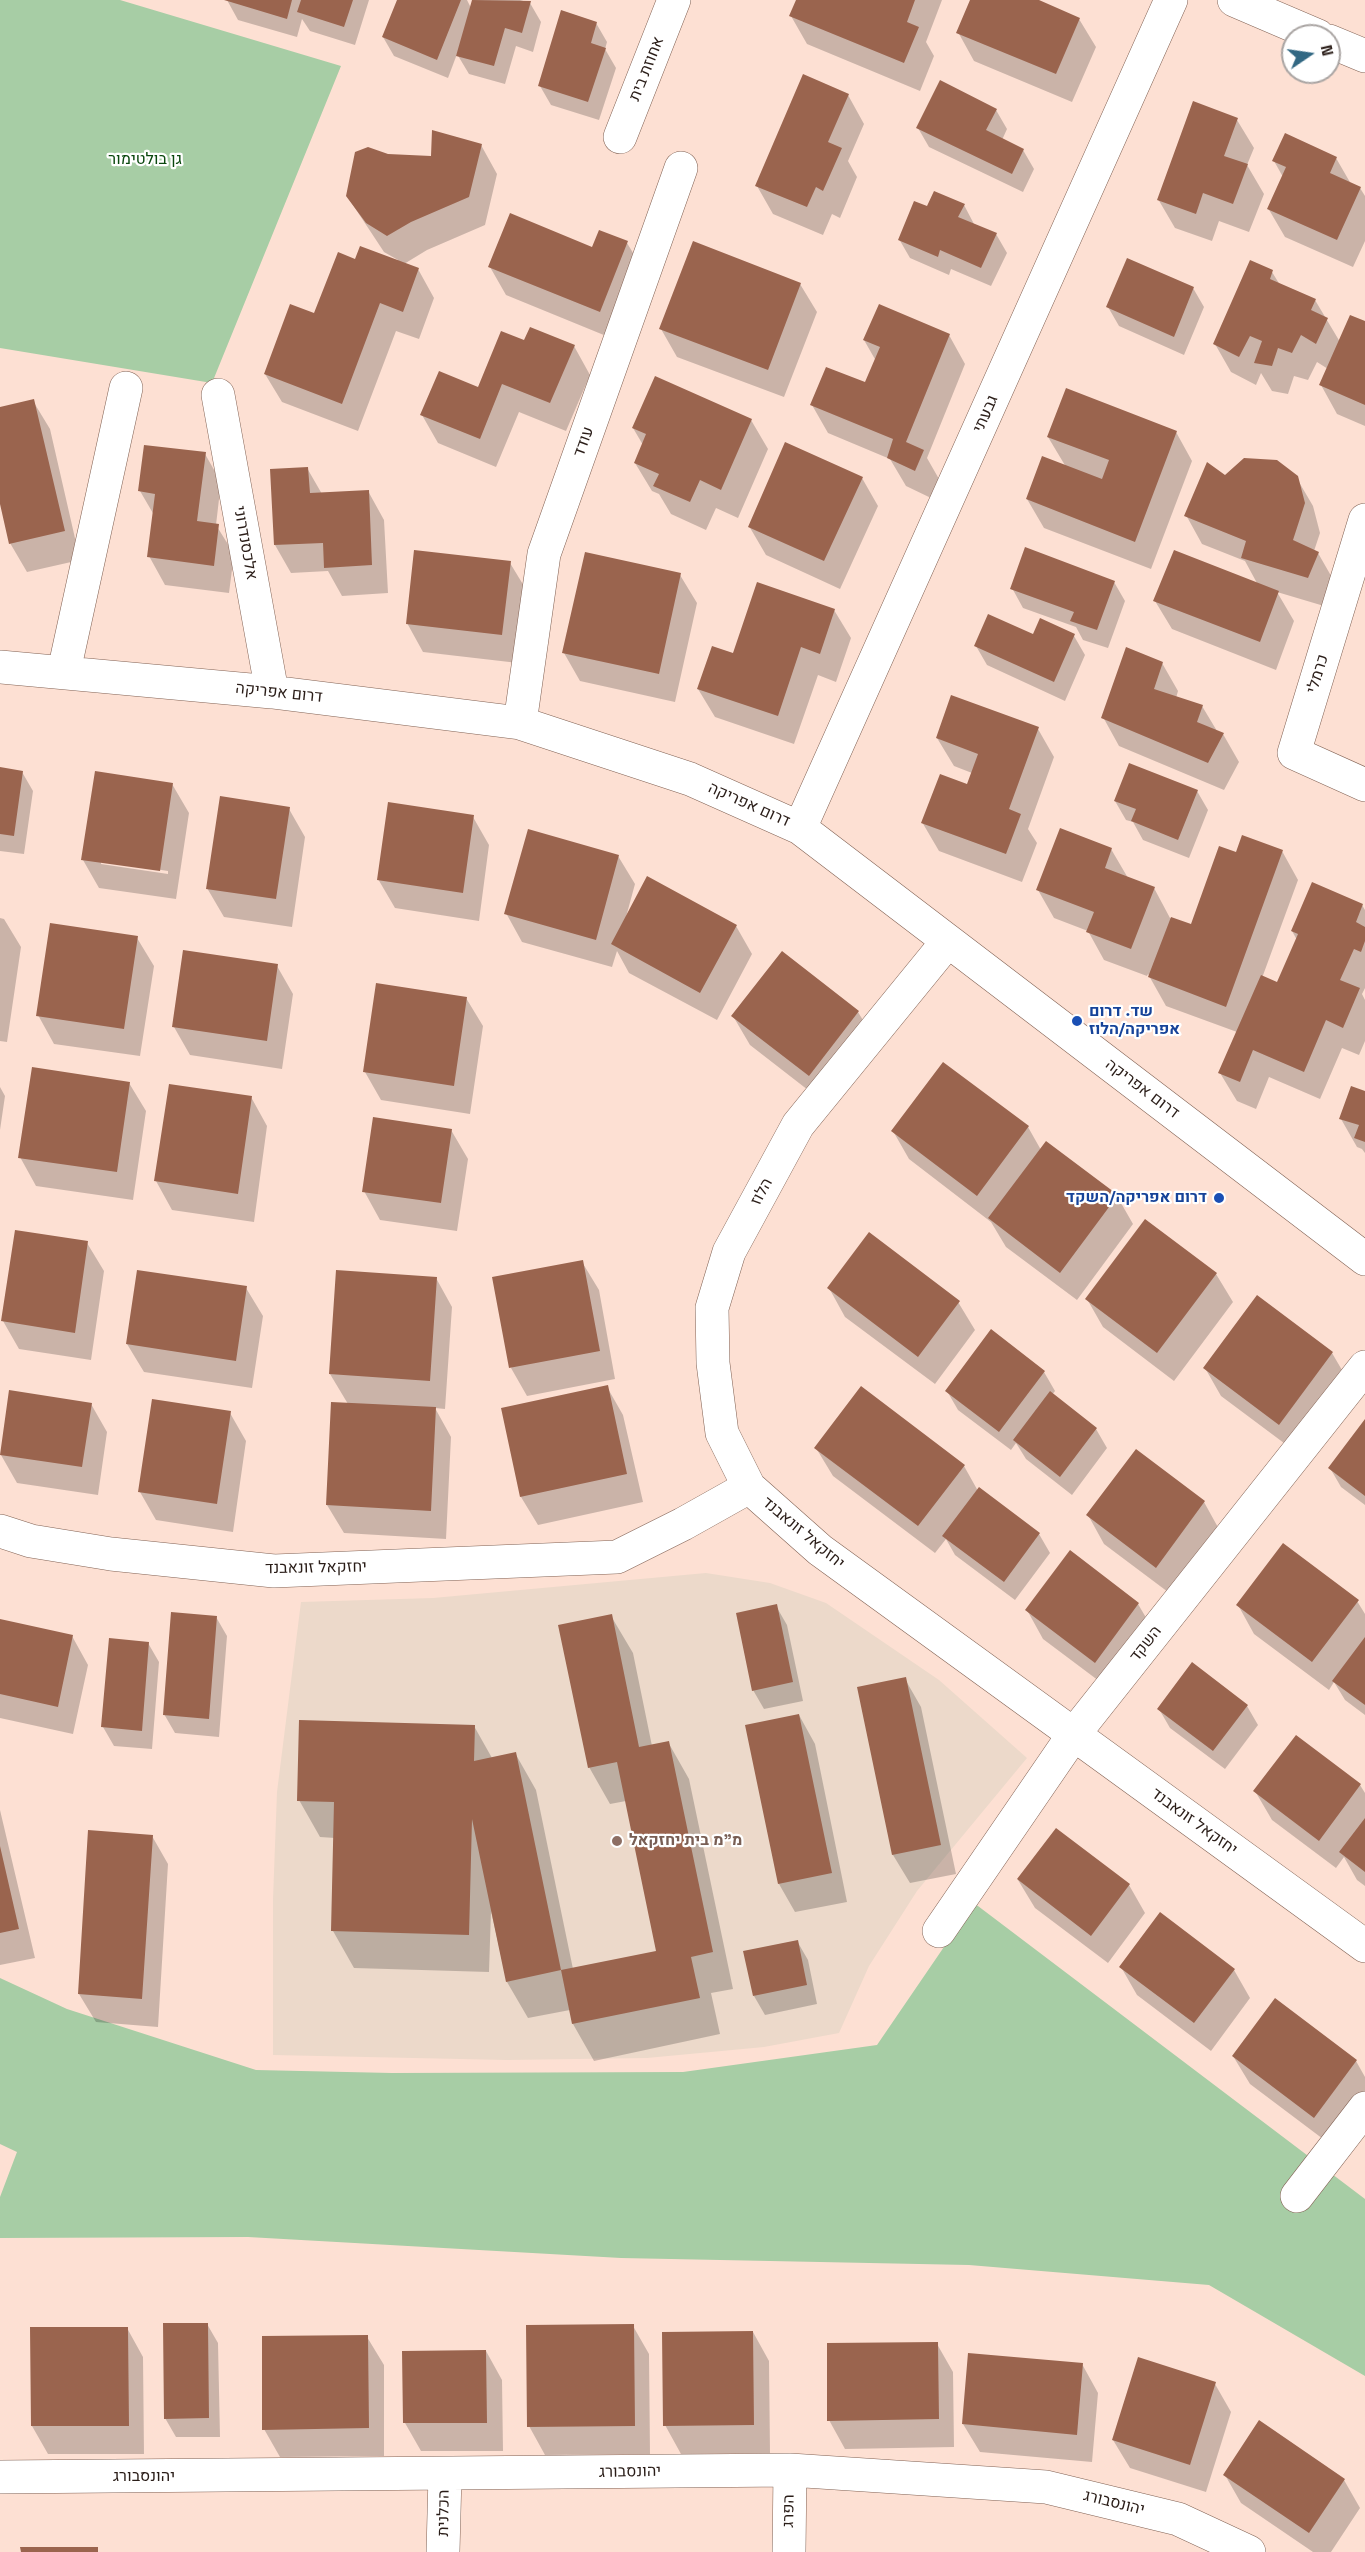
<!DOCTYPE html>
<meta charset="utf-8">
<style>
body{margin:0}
#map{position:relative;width:1365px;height:2552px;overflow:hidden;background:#fde0d3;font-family:"Space Grotesk",sans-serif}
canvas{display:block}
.north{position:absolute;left:1281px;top:24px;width:60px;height:60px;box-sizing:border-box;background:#fff;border:2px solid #aaa5a3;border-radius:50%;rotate:77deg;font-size:16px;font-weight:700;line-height:24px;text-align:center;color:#2a1d18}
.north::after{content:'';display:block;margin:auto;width:21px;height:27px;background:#326883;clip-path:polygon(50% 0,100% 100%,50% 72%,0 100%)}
</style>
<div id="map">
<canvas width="1365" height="2552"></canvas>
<div class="north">N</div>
</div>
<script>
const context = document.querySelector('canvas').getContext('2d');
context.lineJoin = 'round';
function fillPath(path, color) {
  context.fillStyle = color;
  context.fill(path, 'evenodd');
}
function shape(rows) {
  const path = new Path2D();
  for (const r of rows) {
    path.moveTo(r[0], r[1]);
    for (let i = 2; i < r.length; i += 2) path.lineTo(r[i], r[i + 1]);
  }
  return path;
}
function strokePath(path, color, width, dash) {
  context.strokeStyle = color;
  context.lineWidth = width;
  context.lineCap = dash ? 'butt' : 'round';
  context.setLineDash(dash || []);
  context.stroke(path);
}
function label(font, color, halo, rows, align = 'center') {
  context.font = font + ' "Space Grotesk",Heebo,sans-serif';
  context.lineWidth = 4.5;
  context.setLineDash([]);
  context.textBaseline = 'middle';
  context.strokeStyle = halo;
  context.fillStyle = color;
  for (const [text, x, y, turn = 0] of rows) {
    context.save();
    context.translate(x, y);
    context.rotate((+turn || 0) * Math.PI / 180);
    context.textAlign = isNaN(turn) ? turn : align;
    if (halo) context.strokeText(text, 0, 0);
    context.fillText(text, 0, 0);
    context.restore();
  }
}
fillPath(shape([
 [706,1573,770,1583,826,1603,939,1680,1027,1758,917,1891,869,1966,839,2033,764,2047,647,2058,507,2060,273,2055,273,1899,277,1792,301,1602,433,1598]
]), '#ecd9ca');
fillPath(shape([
 [0,0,120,0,341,66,212,383,0,348],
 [974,1903,1365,2199,1365,2376,1209,2285,969,2265,621,2258,248,2237,0,2238,0,2197,17,2152,0,2144,0,1978,67,2009,256,2070,392,2073,683,2072,877,2045]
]), '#a7cda5');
fillPath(shape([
 [227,0,369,0,355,45,310,31,302,19,297,37,238,20],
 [399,0,467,0,471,8,474,0,520,0,530,3,541,22,533,52,516,46,505,84,469,74,457,54,448,78,394,56,383,37],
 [797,0,942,0,926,42,934,56,920,91,807,44,791,16],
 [971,0,1035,0,1079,19,1096,47,1072,102,974,61,958,32],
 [596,23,607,42,605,49,616,68,599,120,551,105,540,86],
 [848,95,864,124,848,161,857,177,840,218,832,214,823,235,773,214,757,186],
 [996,110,1007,129,1002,140,1023,150,1034,169,1023,192,929,147,918,128],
 [1237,120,1254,148,1247,165,1264,194,1249,232,1219,221,1212,241,1175,228,1158,199],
 [481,145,497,174,485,225,427,250,404,264,418,269,434,298,419,339,396,331,358,431,282,402,265,374,315,315,356,261,398,260,384,252,347,196,387,155,432,158],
 [1336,158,1351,184,1360,188,1365,196,1365,241,1353,267,1285,237,1268,208,1283,177,1274,161],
 [964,205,974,224,996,234,1007,253,991,286,951,269,949,275,910,258,899,239,928,208],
 [627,243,644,271,616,340,506,295,490,267],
 [1272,272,1280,285,1315,300,1340,342,1365,323,1365,426,1337,414,1321,385,1328,369,1317,362,1308,380,1294,376,1288,394,1272,391,1261,373,1256,385,1231,372,1215,344],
 [800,284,817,312,784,397,677,357,661,329],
 [1193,288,1204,307,1184,355,1119,326,1108,307],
 [949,335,965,364,927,458,939,479,931,498,906,486,890,459,828,433,812,405,866,384,876,361,864,340],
 [525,342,574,346,590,375,566,431,519,412,496,467,438,443,422,415,479,389],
 [33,401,50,429,80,560,27,572,10,543,0,497,0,408],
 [751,420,768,449,738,518,716,508,706,530,671,514,659,494,652,491,635,463,643,445,633,428],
 [1176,432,1192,461,1151,569,1044,528,1027,499,1066,467,1048,437],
 [205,454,221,482,216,525,234,554,229,593,165,585,149,556,154,515,140,491],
 [307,468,322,494,368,491,384,520,388,593,342,596,328,571,291,573,275,545],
 [1225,477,1296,477,1313,506,1320,533,1314,551,1318,553,1334,581,1324,606,1277,592,1294,621,1276,670,1172,629,1155,601,1258,585,1245,561,1202,544,1186,515],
 [862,478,878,506,840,589,766,555,749,526],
 [510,563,527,591,518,663,423,652,407,623],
 [680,575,697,603,675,702,580,681,564,653],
 [1114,582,1125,601,1108,648,1083,640,1076,627,1023,608,1012,588],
 [834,610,851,638,836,682,818,675,794,744,715,717,698,689,734,655],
 [1034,636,1074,636,1085,655,1065,701,987,665,976,646],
 [1162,663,1178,691,1176,698,1202,706,1217,731,1223,734,1239,762,1224,790,1119,746,1103,717],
 [1038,729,1054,757,1028,829,1037,843,1022,882,939,851,922,822,968,785,972,773,954,766,937,738],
 [0,769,22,772,33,791,24,854,0,851],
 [172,784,189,813,176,899,99,888,83,860],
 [101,861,168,871,168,874,101,864],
 [1197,791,1208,810,1189,858,1143,840,1133,822,1126,820,1115,801],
 [289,809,305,837,292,927,224,917,207,888],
 [473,817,489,845,479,921,395,908,378,879],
 [1111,849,1128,878,1154,888,1170,918,1192,926,1237,854,1282,851,1298,880,1262,978,1278,984,1297,940,1292,931,1362,905,1365,910,1365,988,1362,994,1365,1000,1365,1041,1359,1055,1342,1048,1320,1099,1269,1077,1256,1109,1237,1101,1220,1073,1237,1032,1166,1006,1148,974,1147,976,1104,960,1088,931,1054,918,1038,890],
 [618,856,635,884,626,917,736,926,752,954,717,1020,629,973,617,951,612,967,522,942,506,913],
 [0,918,4,919,21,947,7,1042,0,1041],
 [137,938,154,966,140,1056,54,1044,38,1015],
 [782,953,858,1012,875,1040,826,1104,750,1045,733,1016],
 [277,966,293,994,282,1069,190,1055,174,1027],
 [466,998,483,1026,470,1114,381,1100,365,1072],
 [944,1064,1028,1127,1041,1150,1117,1196,1133,1224,1077,1300,1006,1247,991,1222,909,1159,893,1131],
 [129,1083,146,1111,133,1200,36,1186,20,1157],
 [0,1087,5,1096,0,1130],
 [1365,1093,1365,1153,1362,1149,1357,1147,1341,1119],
 [251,1097,267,1126,254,1222,172,1210,156,1181],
 [451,1130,468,1159,457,1231,380,1220,364,1191],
 [1145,1221,1216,1274,1233,1302,1174,1381,1103,1327,1087,1299],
 [87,1243,104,1271,91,1360,19,1349,3,1321],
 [582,1262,599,1290,615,1379,527,1396,511,1368],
 [436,1278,452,1307,445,1409,435,1408,451,1437,446,1539,344,1533,327,1505,348,1404,330,1374],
 [246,1288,263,1316,252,1388,144,1372,127,1344],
 [829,1288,958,1302,975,1330,935,1384,845,1317],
 [1258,1297,1332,1353,1349,1382,1296,1452,1221,1396,1205,1368],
 [1044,1372,1055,1391,1052,1395,1096,1429,1107,1448,1072,1495,1026,1459,1016,1443,1011,1450,958,1410,947,1391],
 [607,1387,623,1415,643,1502,538,1525,521,1497,502,1409],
 [91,1404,107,1432,98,1495,17,1483,1,1455],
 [230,1413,246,1441,233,1532,156,1520,140,1492],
 [1365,1423,1365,1505,1341,1487,1330,1468],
 [816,1448,964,1466,978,1491,1039,1534,1050,1553,1015,1600,955,1555,946,1539,935,1553,833,1476],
 [1204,1502,1220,1531,1172,1595,1104,1544,1088,1515],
 [1070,1552,1138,1604,1155,1633,1111,1690,1043,1639,1027,1610],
 [1357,1601,1365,1614,1365,1715,1345,1700,1334,1682,1329,1690,1254,1634,1238,1605],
 [776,1606,787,1625,803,1701,764,1709,753,1690],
 [611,1616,633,1653,652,1746,668,1742,689,1779,733,1989,711,1993,720,2034,594,2061,573,2024,570,2010,528,2018,507,1982,491,1911,489,1972,354,1968,333,1931,335,1838,320,1837,299,1800,474,1726,492,1758,515,1753,536,1790,573,1969,657,1952,626,1801,610,1804,589,1767],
 [216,1617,227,1636,219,1737,175,1733,164,1714],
 [0,1621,72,1636,88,1665,73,1734,0,1718],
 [148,1643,159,1662,152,1749,114,1746,103,1727],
 [905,1679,921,1707,956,1874,910,1883,893,1855,858,1688],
 [1247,1706,1258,1725,1225,1769,1170,1728,1159,1709],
 [799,1715,815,1744,847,1902,795,1912,779,1884,747,1726],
 [1296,1737,1360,1785,1365,1793,1365,1886,1357,1880,1344,1857,1336,1868,1272,1820,1255,1791],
 [0,1810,35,1958,0,1965],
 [152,1836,168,1864,158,2027,96,2022,79,1994],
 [1018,1880,1129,1885,1145,1913,1108,1963,1035,1908],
 [797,1941,808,1960,817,2004,765,2015,754,1996],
 [1121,1967,1234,1970,1250,1998,1211,2051,1137,1995],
 [1233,2056,1356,2061,1365,2077,1365,2099,1331,2145,1250,2084],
 [207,2324,218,2343,220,2437,176,2437,165,2418],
 [633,2326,649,2354,650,2454,545,2455,529,2426],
 [127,2328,143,2357,144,2454,48,2454,32,2426],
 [753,2332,769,2361,770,2453,681,2454,665,2425],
 [367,2337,384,2365,384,2456,280,2457,264,2429],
 [937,2344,953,2372,954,2447,845,2449,829,2420],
 [486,2351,502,2380,503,2451,421,2451,405,2423],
 [1082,2364,1098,2393,1092,2462,980,2452,963,2424],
 [1215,2384,1231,2412,1206,2492,1130,2468,1113,2440],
 [1225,2475,1344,2480,1360,2508,1331,2552,1313,2552,1241,2503]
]), '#0003');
fillPath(shape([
 [224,0,292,0,287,19],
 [301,0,353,0,344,27,297,12],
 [397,0,461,0,437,60,382,37],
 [472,0,531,1,522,33,505,28,494,66,456,56],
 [796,0,915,0,907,22,919,27,904,63,789,16],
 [970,0,1039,0,1080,18,1056,74,956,33],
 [561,10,597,22,591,43,606,48,588,102,538,86],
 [803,74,849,94,828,142,842,148,823,191,816,187,807,207,755,186],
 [940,80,997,109,986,130,1024,149,1012,174,916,128],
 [1193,101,1238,118,1224,156,1248,164,1233,204,1203,193,1196,214,1157,200],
 [432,130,482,144,469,197,411,222,387,236,366,223,346,196,355,152,368,147,388,154,431,156],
 [1285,133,1337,157,1330,173,1361,187,1337,240,1267,209,1286,167,1272,161],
 [934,191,965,204,958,217,997,233,981,268,940,250,938,257,898,240,914,201,927,206],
 [510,213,592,247,599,230,628,241,600,312,488,267],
 [693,241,801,283,768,370,659,329],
 [360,246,419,268,403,312,380,303,342,404,264,374,290,304,314,313,338,252,355,259],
 [1127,258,1194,287,1174,337,1106,307],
 [1250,260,1273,270,1270,279,1316,299,1311,310,1328,318,1316,344,1301,335,1292,353,1278,348,1272,366,1254,363,1262,341,1250,336,1239,357,1213,344],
 [879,304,950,334,906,442,924,450,915,471,887,458,893,439,810,405,826,367,865,382,880,347,863,340],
 [1350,315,1365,321,1365,405,1319,385],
 [530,327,575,345,550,403,502,384,480,439,420,415,439,371,478,387,501,331,524,340],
 [655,376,752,419,721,490,700,480,690,502,653,486,659,474,634,463,646,434,632,428],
 [1066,388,1177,431,1135,542,1026,499,1042,456,1102,479,1109,460,1047,437],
 [34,399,65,531,9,544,0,504,0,407],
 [785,442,863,477,824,561,748,527],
 [144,445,206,452,197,521,219,524,214,566,147,557,155,494,138,491],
 [1244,458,1277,460,1298,476,1305,503,1293,540,1319,552,1308,578,1241,558,1246,541,1184,516,1207,462,1225,475],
 [308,467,310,493,369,490,372,565,324,568,323,543,274,545,270,469],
 [1025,547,1115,581,1097,630,1070,621,1074,612,1010,589],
 [414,550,511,561,502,635,406,624],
 [1174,550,1279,591,1260,642,1153,601],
 [585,552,681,573,659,674,562,653],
 [757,582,835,609,820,654,801,647,778,716,697,689,712,646,733,653],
 [988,614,1033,634,1040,618,1075,634,1054,682,974,646],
 [1126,647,1163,662,1154,689,1203,705,1197,722,1224,733,1208,763,1101,718],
 [951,695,1039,727,1009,809,1021,814,1006,854,921,823,940,774,967,784,978,754,936,738],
 [1129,763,1198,790,1178,840,1131,821,1136,809,1114,801],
 [0,767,23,771,14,836,0,834],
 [95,771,173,783,160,871,81,860],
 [220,796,290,807,276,899,206,889],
 [388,802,474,815,463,893,377,880],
 [1060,828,1112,848,1105,868,1155,887,1131,949,1086,932,1094,912,1036,890],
 [528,829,619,855,596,940,504,914],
 [1242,835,1283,850,1226,1007,1148,977,1171,917,1191,924,1219,846,1236,852],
 [647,876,737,925,700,993,611,944],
 [1312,882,1363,904,1356,922,1365,927,1365,941,1361,952,1354,949,1340,980,1360,988,1343,1028,1326,1020,1304,1072,1253,1050,1240,1082,1218,1073,1261,975,1277,982,1298,934,1291,931],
 [50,923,138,936,124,1029,36,1016],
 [183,950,278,964,267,1041,172,1027],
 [782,951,859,1011,809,1076,731,1016],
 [376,983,467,997,454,1086,363,1072],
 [943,1062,1029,1126,977,1196,891,1131],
 [32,1067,130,1082,117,1172,18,1158],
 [169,1084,252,1096,238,1194,154,1181],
 [1351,1086,1365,1091,1365,1142,1354,1138,1359,1125,1339,1119],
 [373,1117,452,1129,441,1203,362,1192],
 [1046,1141,1118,1195,1060,1273,988,1218],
 [1145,1219,1217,1273,1157,1353,1085,1299],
 [15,1230,88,1241,75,1333,1,1321],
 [869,1232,960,1301,918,1357,827,1288],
 [583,1260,600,1351,509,1368,492,1277],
 [137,1270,247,1286,236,1361,126,1344],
 [336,1270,437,1277,430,1381,329,1374],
 [1257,1295,1333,1352,1279,1425,1203,1368],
 [991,1329,1045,1371,999,1432,945,1391],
 [608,1385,627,1474,520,1497,501,1408],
 [861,1386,965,1465,918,1526,814,1448],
 [9,1390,92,1403,82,1467,0,1455],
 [1050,1391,1097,1428,1060,1477,1013,1440],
 [152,1399,231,1411,217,1504,138,1492],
 [331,1402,436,1407,431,1511,326,1505],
 [1365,1419,1365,1496,1328,1468],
 [1136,1449,1205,1501,1156,1568,1086,1515],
 [979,1487,1040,1533,1004,1582,942,1536],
 [1283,1543,1359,1600,1312,1662,1236,1605],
 [1070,1550,1139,1603,1095,1663,1025,1610],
 [777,1604,793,1682,752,1691,736,1613],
 [171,1612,217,1616,209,1719,163,1715],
 [612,1614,639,1747,669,1741,713,1952,691,1957,700,1998,572,2024,561,1970,506,1982,472,1819,469,1935,331,1931,334,1802,297,1801,299,1720,475,1725,474,1761,516,1752,561,1970,656,1951,617,1762,588,1768,558,1625],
 [0,1619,73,1635,58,1707,0,1694],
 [1365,1637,1365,1705,1332,1681],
 [109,1638,149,1642,142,1731,101,1727],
 [1192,1662,1248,1705,1213,1751,1157,1709],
 [906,1677,941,1845,892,1855,857,1687],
 [799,1714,832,1873,778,1884,745,1725],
 [1296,1735,1361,1784,1319,1841,1253,1791],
 [1365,1818,1365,1872,1339,1852],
 [1056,1828,1130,1884,1091,1936,1017,1879],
 [88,1830,153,1835,142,1999,78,1994],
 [0,1846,19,1929,0,1933],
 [1160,1912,1235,1969,1194,2023,1119,1967],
 [798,1940,807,1985,753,1996,743,1951],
 [1275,1998,1357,2060,1314,2118,1232,2056],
 [163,2323,208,2323,209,2418,164,2419],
 [634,2324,635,2426,527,2427,526,2325],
 [30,2327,128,2327,129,2426,31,2426],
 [753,2331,754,2425,663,2426,662,2332],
 [368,2335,369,2428,262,2430,262,2336],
 [938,2342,939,2419,827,2421,827,2343],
 [486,2350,487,2423,403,2423,402,2351],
 [968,2353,1083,2363,1077,2435,962,2424],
 [1138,2357,1216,2382,1190,2465,1112,2440],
 [1259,2420,1345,2479,1309,2533,1223,2475],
 [20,2547,98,2547,98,2552,21,2552]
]), '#9a644e');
const minor = shape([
 [1234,0,1318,36],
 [1329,41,1365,56],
 [620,137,674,0],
 [218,395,272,692],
 [1365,520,1294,753,1365,785],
 [0,667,272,692,520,723,690,779,800,828,1365,1259],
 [64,671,126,388],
 [520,723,544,554,681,168],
 [800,828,1171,0],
 [749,1487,722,1433,713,1363,712,1308,729,1252,798,1125,948,941],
 [0,1531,31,1541,111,1554,274,1571,617,1557,683,1524,749,1487,820,1550,1365,1946],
 [939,1931,1074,1734,1365,1367],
 [1297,2196,1365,2108],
 [0,2477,790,2470,1046,2487,1178,2519,1249,2552],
 [443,2552,445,2475],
 [789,2552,790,2470]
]);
strokePath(minor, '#826254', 34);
strokePath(minor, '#fff', 33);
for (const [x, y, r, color] of [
 [1077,1021,6,"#1a4fb4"],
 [1219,1198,6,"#1a4fb4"],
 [617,1841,6,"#8d6e63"]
]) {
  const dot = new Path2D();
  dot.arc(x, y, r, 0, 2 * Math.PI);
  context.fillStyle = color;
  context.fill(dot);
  strokePath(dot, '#fff', 2);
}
label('16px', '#2a1d18', '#fff', [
 ["אחוזת בית",647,69,-68],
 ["גבעתי",986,414,-66],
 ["עודד",584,442,-70],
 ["אלכסנדרוני",245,543,80],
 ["כרמלי",1318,674,-73],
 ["דרום אפריקה",279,693,6],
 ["דרום אפריקה",749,805,24],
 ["דרום אפריקה",1142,1089,37],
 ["הלוז",762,1192,-61],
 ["יחזקאל זונאבנד",803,1533,40],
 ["יחזקאל זונאבנד",316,1568,-1],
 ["השקד",1146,1644,-52],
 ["יחזקאל זונאבנד",1194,1822,36],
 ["יהונסבורג",630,2472,-1],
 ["יהונסבורג",144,2477],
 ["יהונסבורג",1114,2503,14],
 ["הפרג",789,2511,-89],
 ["הכלנית",444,2513,-89]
]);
label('16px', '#0a480e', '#fff', [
 ["גן בולטימור",145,160]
]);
label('bold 16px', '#164399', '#fff', [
 ["שד. דרום",1089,1012],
 ["אפריקה/הלוז",1089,1030],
 ["דרום אפריקה/השקד",1207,1198,"right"]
], 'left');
label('bold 16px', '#785e54', '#fff', [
 ["מ\"מ בית יחזקאל",629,1841]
], 'left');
</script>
